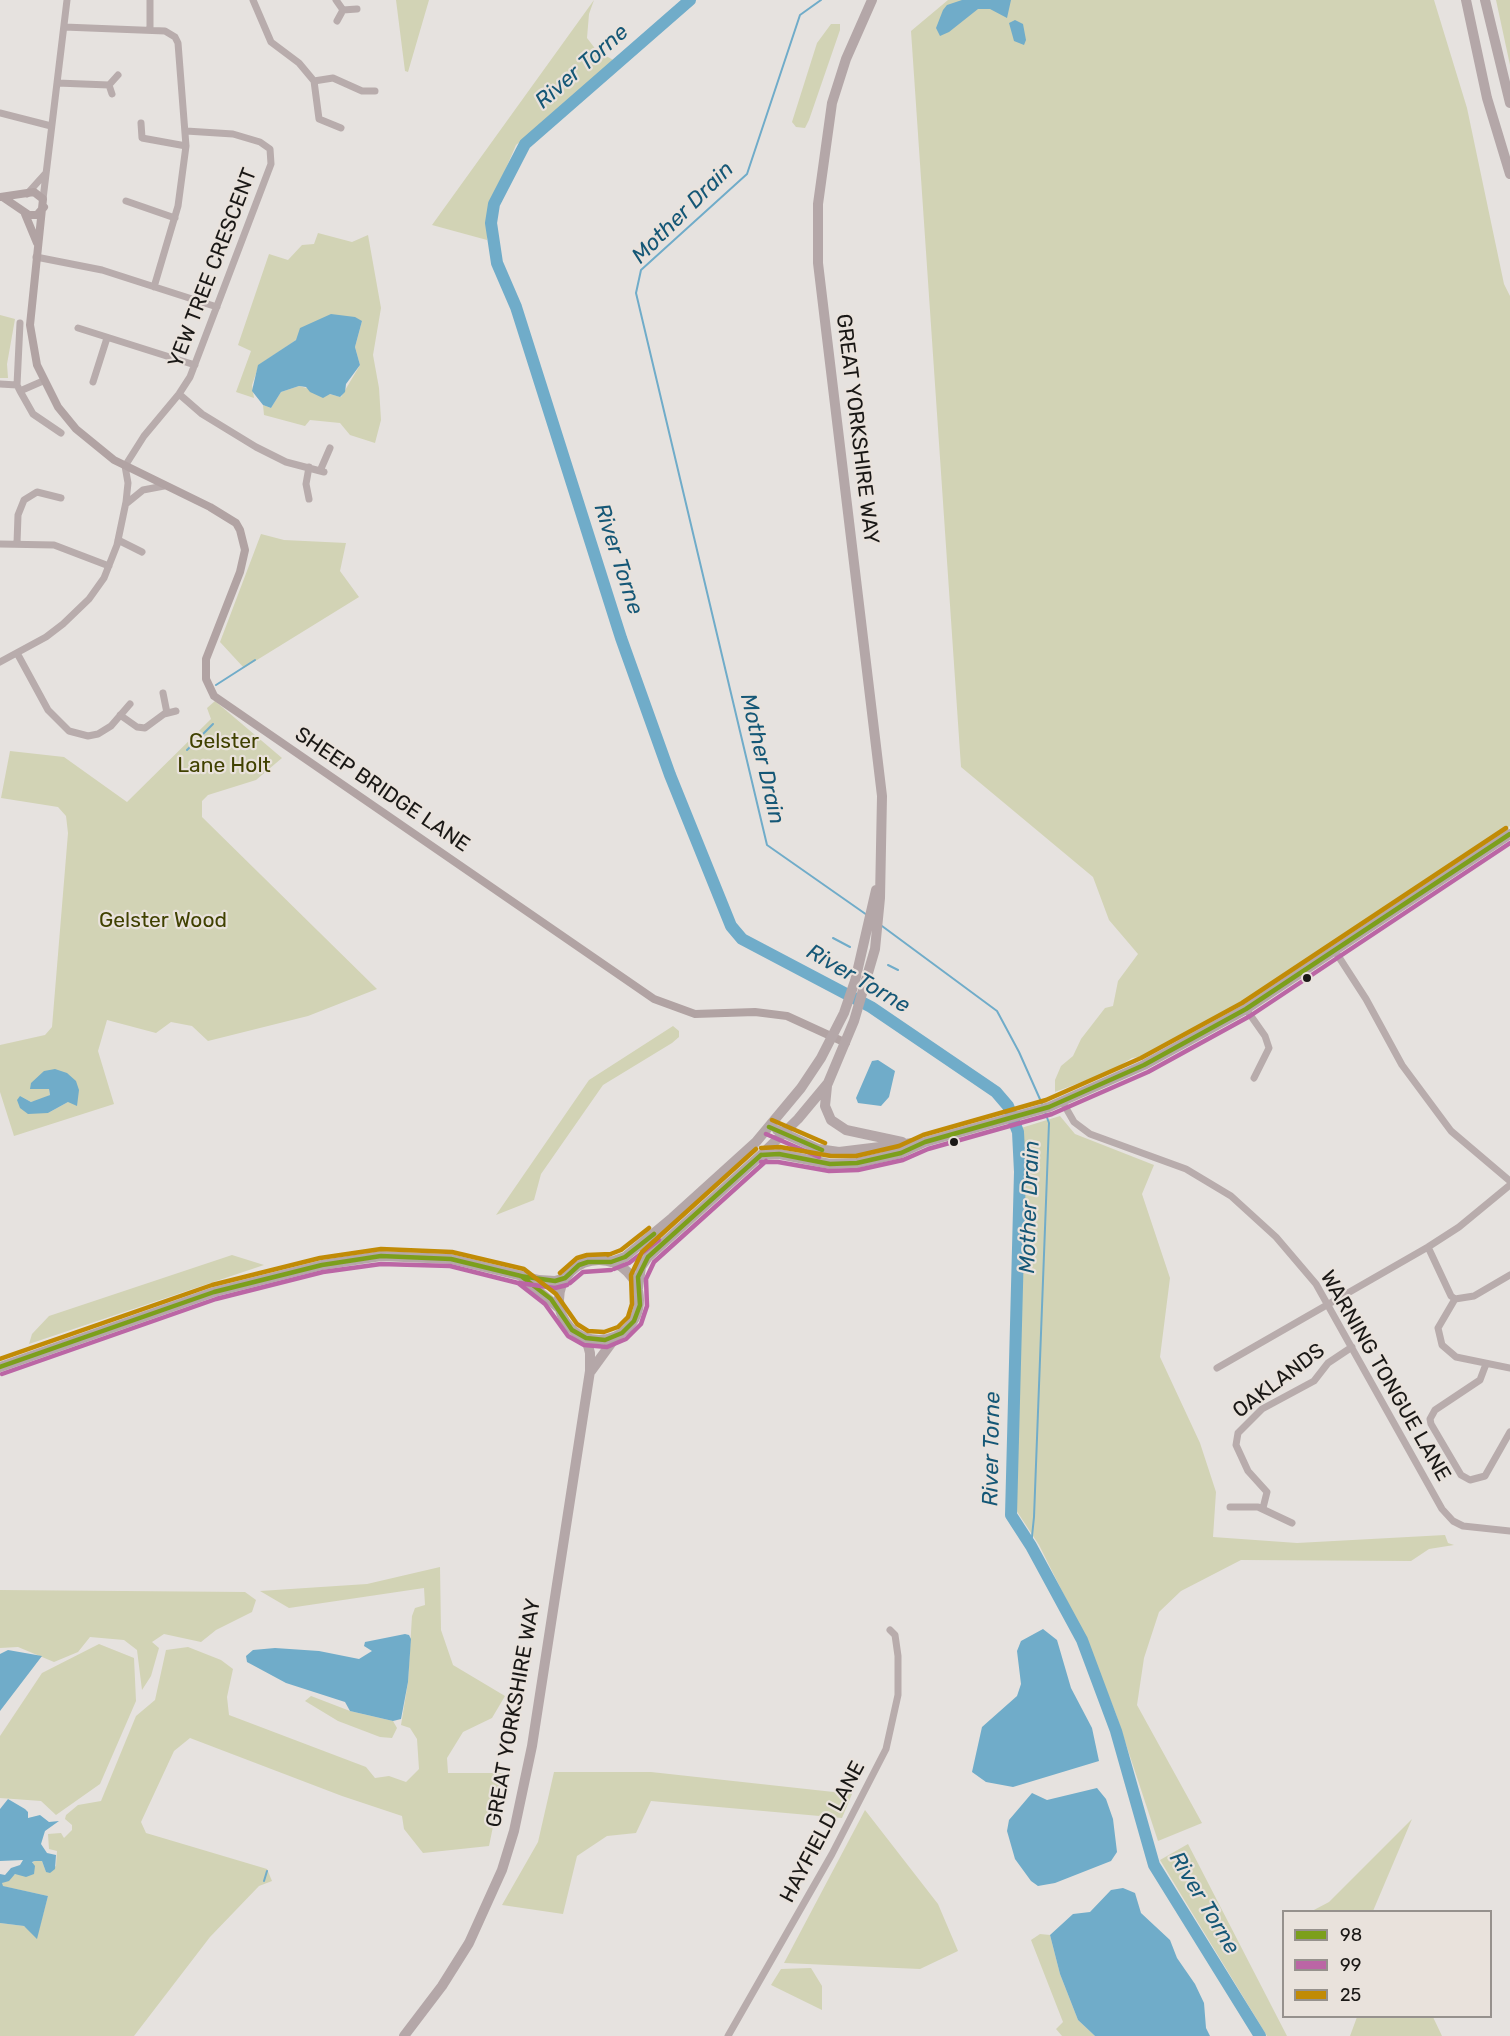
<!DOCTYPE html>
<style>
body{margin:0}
#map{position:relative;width:1510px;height:2036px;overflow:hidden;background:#e6e2df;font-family:Rubik,sans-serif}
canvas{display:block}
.legend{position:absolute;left:1282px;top:1910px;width:210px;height:108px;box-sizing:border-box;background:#e9e2dc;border:2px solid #96918d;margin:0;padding:8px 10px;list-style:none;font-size:18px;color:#1a1816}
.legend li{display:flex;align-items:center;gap:12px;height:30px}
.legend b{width:30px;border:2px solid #96918d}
</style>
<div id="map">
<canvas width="1510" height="2036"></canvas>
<ul class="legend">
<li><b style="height:8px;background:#7c9f1c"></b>98</li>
<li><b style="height:8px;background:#bb66a5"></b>99</li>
<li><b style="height:8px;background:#c18b06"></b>25</li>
</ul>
</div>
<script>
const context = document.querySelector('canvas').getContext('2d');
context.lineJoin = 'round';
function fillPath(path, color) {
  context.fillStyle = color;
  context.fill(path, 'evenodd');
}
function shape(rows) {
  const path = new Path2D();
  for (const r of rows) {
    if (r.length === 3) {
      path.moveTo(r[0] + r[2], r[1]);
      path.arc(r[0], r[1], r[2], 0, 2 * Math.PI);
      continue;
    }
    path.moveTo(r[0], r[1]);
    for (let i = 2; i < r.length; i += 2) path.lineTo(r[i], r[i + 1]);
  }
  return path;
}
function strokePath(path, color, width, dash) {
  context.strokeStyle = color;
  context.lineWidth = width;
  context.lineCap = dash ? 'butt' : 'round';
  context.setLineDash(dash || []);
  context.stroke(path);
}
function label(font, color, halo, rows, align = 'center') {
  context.font = font + ' Rubik,sans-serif';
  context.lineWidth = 4.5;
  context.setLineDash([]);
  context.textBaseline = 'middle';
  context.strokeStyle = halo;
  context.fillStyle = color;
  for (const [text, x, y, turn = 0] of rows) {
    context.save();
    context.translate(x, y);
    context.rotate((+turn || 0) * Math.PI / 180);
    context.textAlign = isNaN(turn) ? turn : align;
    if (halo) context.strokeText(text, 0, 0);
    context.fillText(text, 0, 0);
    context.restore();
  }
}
fillPath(shape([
 [396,0,429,0,408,72,405,71],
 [594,0,589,14,587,38,597,51,617,62,516,145,488,210,487,240,432,225],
 [948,0,1434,0,1467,108,1504,284,1510,296,1510,826,1418,884,1257,996,1187,1036,1145,1056,1132,1058,1111,1071,1055,1092,1055,1080,1061,1066,1073,1056,1081,1039,1105,1008,1113,1006,1118,981,1138,954,1109,920,1093,877,961,767,911,31],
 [1496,0,1510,0,1510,65],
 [831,24,840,24,840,30,809,120,805,128,796,127,792,122,817,43],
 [318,233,352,242,368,235,381,308,373,355,379,388,381,420,375,443,350,435,340,423,310,420,305,426,264,415,263,405,271,408,281,392,299,386,341,397,360,365,355,347,362,321,296,340,259,365,252,385,254,398,236,392,251,351,238,345,269,254,288,260,302,245,314,244],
 [0,315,15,319,7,364,8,378,0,378],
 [261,534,284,540,346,543,340,571,359,597,244,668,220,642],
 [215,701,282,758,256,780,208,795,202,801,202,817,377,989,308,1016,208,1041,192,1026,171,1022,156,1033,107,1020,98,1051,114,1104,14,1136,0,1092,0,1045,45,1035,52,1027,68,833,66,816,58,807,1,798,10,751,64,757,127,802,211,719,207,708],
 [76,1081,68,1102,48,1113,20,1096,31,1102,41,1100,50,1095,49,1089,30,1089],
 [673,1026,679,1031,679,1037,672,1043,603,1085,541,1174,534,1200,496,1215,589,1080],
 [1060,1116,1075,1134,1154,1165,1142,1194,1170,1278,1160,1357,1200,1443,1216,1492,1213,1537,1297,1543,1445,1535,1448,1543,1454,1545,1429,1549,1411,1561,1241,1560,1181,1591,1159,1612,1144,1658,1137,1705,1202,1823,1158,1841,1116,1714,1086,1639,1039,1545,1016,1510,1024,1159,1021,1128],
 [232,1255,264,1265,29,1344,32,1334,49,1316],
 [440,1567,441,1630,453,1665,505,1696,492,1718,463,1732,447,1758,448,1773,504,1773,489,1846,423,1853,404,1829,402,1816,342,1796,190,1738,174,1751,141,1822,146,1833,267,1869,272,1881,259,1886,210,1937,134,2036,0,2036,0,1923,24,1926,37,1936,48,1896,2,1886,2,1883,35,1861,42,1861,46,1872,56,1866,57,1851,49,1849,48,1834,61,1833,64,1838,72,1830,72,1825,65,1819,66,1815,78,1805,101,1801,136,1716,155,1700,166,1650,188,1647,221,1660,233,1669,227,1697,229,1715,366,1767,375,1778,389,1776,406,1782,419,1769,417,1739,410,1728,401,1725,408,1682,412,1616,415,1608,425,1605,424,1588,289,1608,260,1591,367,1584],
 [0,1590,245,1592,256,1600,252,1612,216,1630,201,1642,164,1634,152,1642,159,1648,151,1676,142,1690,137,1650,124,1640,90,1637,78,1652,54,1662,18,1647,0,1648],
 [99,1644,134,1658,136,1701,100,1784,56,1815,41,1801,0,1798,0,1736,42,1673],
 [311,1696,350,1711,393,1721,397,1728,392,1738,380,1737,338,1721,305,1701],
 [554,1772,651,1772,852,1794,842,1818,651,1801,636,1833,607,1836,577,1856,563,1914,502,1905,538,1842],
 [865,1810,938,1904,958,1951,920,1969,784,1963],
 [1412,1819,1373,1911,1312,1911,1329,1902],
 [1188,1844,1287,2036,1267,2036,1160,1860],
 [1040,1934,1050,1935,1060,1974,1078,2020,1095,2036,1062,2036,1056,2029,1063,2022,1031,1940],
 [811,1968,822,1986,822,2010,771,1985,781,1969],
 [1357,2017,1433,2017,1442,2036,1350,2036]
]), '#d2d3b5');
fillPath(shape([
 [962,0,1011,0,1007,18,990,9,978,9,949,32,940,36,936,28,943,10,947,5],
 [1015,20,1023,24,1026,40,1024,45,1014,41,1009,23],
 [331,314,355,317,362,321,355,347,360,365,346,384,345,392,340,397,330,394,323,398,310,392,306,387,299,386,281,392,271,408,263,405,252,391,258,365,296,340,300,328],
 [878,1060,895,1071,889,1097,881,1106,858,1103,856,1098,872,1061],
 [55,1069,67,1073,76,1081,79,1090,77,1106,68,1102,48,1113,28,1114,20,1108,17,1100,20,1096,31,1102,50,1095,49,1089,30,1089,31,1083,44,1071],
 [1043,1629,1057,1640,1071,1688,1092,1728,1099,1761,1013,1787,986,1782,972,1772,982,1727,1017,1696,1021,1684,1017,1651,1021,1641],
 [405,1634,409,1635,411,1639,408,1682,401,1719,393,1721,350,1711,345,1702,286,1683,247,1662,246,1656,253,1650,275,1648,319,1651,359,1659,372,1651,364,1646,365,1642],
 [8,1650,42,1656,0,1711,0,1654],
 [1097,1788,1106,1799,1113,1819,1117,1852,1111,1861,1055,1883,1038,1886,1031,1881,1015,1859,1007,1831,1009,1820,1032,1793,1047,1800],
 [8,1799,25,1809,28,1812,28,1818,40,1815,49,1822,59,1821,45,1831,41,1844,47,1853,56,1855,55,1869,50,1873,46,1872,42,1861,35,1861,32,1862,35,1866,34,1874,26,1877,15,1874,9,1881,2,1883,3,1886,48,1896,37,1939,24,1926,0,1923,0,1874,5,1875,11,1868,20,1865,23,1860,0,1861,0,1809],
 [1123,1888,1135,1893,1141,1913,1170,1940,1177,1958,1195,1984,1204,2003,1206,2028,1210,2036,1095,2036,1078,2020,1060,1974,1050,1935,1073,1914,1090,1912,1111,1890]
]), '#70acc9');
strokePath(shape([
 [821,0,800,15,747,174,641,270,636,293,767,845,867,915],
 [216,685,255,660],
 [187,750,213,724],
 [882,926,997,1011,1019,1052,1043,1106],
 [833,938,850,947],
 [888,965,898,970],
 [1031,1546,1034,1517,1049,1123,1045,1112],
 [264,1881,267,1871]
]), '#70acc9', 2);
strokePath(shape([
 [690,0,525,144,494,204,491,223,497,263,516,307,621,638,670,775,731,926,742,939,871,1007,996,1092,1008,1106,1018,1132,1020,1172,1011,1515,1031,1546,1082,1640,1116,1731,1154,1865,1260,2036]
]), '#70acc9', 12);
strokePath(shape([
 [253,0,271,42,299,63,314,81,333,78,362,91,375,91],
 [336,0,343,10],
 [337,21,343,10,357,9],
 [64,27,165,31,175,37,178,43,186,146,178,206,154,287],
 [150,30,150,0],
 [314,81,319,119,341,128],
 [57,83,109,85,112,94],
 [109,85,118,75],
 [0,113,51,126],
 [141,123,142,138,186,146],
 [27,194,45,174],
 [43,199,67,0],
 [126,201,175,218],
 [36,257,102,270,217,307],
 [78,328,195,365],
 [93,382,107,338],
 [0,384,17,385,20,391,43,381],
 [17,385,20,323],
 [20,391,33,414,61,433],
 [179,394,202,414,256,447,286,462,324,472],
 [309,467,306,484,309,499],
 [320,471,330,448],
 [127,503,143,490,164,486],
 [118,540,142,552],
 [17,543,18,515,24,500,37,492,61,498],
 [0,544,54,545,109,566],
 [17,653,48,710,69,731,88,736,98,734,111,726,130,704],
 [0,662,46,637,63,624,89,599,104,578,117,545,126,502,128,483,125,466,144,436,179,394,190,377,271,164,270,149,260,142,233,134,186,131],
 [163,693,167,713],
 [120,715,137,727,145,728,164,714,176,711],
 [1335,951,1366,999,1402,1065,1451,1131,1510,1181],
 [1246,1009,1265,1036,1269,1048,1254,1078],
 [1062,1101,1074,1122,1090,1134,1186,1169,1231,1196,1276,1237,1316,1284,1442,1509,1453,1521,1463,1526,1510,1531],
 [1428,1247,1451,1296,1455,1299,1474,1296,1510,1275],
 [1455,1299,1438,1328,1442,1345,1456,1357,1510,1368],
 [1486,1364,1480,1380,1435,1410,1430,1419,1431,1424,1461,1475,1470,1480,1485,1476,1510,1432],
 [1217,1368,1428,1247,1459,1227,1510,1185],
 [1230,1507,1258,1507,1292,1523],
 [1263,1508,1267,1492,1248,1471,1236,1445,1238,1433,1262,1409,1314,1381,1328,1363,1352,1347],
 [728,2036,832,1854,886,1749,898,1695,898,1656,895,1635,890,1630]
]), '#b8acac', 7);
strokePath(shape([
 [0,197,34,192,43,199,30,325,37,365,58,407,76,429,114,460,210,507,236,523,240,530,245,550,240,572,206,659,206,679,214,696,654,999,695,1014,755,1012,787,1016,846,1043],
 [4,198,29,215,37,215,44,207],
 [25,214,37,243]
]), '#b1a3a3', 8);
strokePath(shape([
 [1466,0,1487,98,1510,174],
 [1485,0,1510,103],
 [827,1086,825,1106,831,1120,846,1130,902,1142],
 [777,1130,818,1149,839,1152,921,1142],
 [761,1155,779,1154,830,1164,857,1163,901,1153,925,1142,1049,1107,1144,1065,1246,1009,1510,834],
 [599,1300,40],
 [611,1262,625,1257,672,1218,756,1142,801,1088,821,1058,844,1013,855,981,876,890],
 [523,1278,560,1309],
 [638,1288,641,1267,648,1257,761,1155,798,1119,828,1083,854,1021,875,949,880,898,882,796,818,263,818,204,832,103,846,59,872,0],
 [0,1367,214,1292,322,1265,381,1256,451,1259,539,1280,555,1281,565,1278],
 [591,1371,615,1338],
 [404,2036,442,1986,469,1943,502,1870,514,1831,532,1746,590,1371,590,1353,586,1338]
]), '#b4a7a8', 10);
strokePath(shape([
 [769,1127,822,1150],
 [761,1155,779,1154,830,1164,857,1163,901,1153,925,1142,1049,1107,1144,1065,1246,1009,1510,834],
 [611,1262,625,1257,654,1234],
 [520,1276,555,1281,565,1278],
 [565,1278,579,1265,588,1262,611,1262],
 [0,1367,214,1292,322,1265,381,1256,451,1259,521,1276,551,1299,572,1330,586,1338,605,1340,622,1333,634,1321,640,1305,638,1277,648,1257,761,1155]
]), '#7c9f1c', 4.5);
strokePath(shape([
 [766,1134,819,1157],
 [761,1162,778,1162,829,1171,858,1170,903,1160,928,1149,1052,1114,1148,1072,1250,1016,1510,843],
 [614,1269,629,1263,659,1240],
 [519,1283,555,1288,567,1285],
 [570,1283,583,1272,611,1270],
 [2,1374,216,1299,323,1272,381,1264,450,1266,518,1283,545,1304,568,1336,584,1345,607,1347,626,1339,641,1324,647,1306,646,1279,654,1262,766,1161]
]), '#bb66a5', 4.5);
strokePath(shape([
 [772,1120,825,1143],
 [761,1148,780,1147,831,1156,856,1156,899,1146,923,1135,1046,1100,1141,1058,1242,1003,1506,828],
 [608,1255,621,1250,649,1228],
 [560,1273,577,1258,587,1255,611,1254],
 [0,1359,212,1285,320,1258,381,1249,452,1252,524,1269,556,1294,577,1324,588,1331,604,1332,618,1327,628,1317,632,1304,631,1275,642,1252,756,1149]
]), '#c18b06', 4.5);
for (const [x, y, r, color] of [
 [1307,978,5,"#1a1816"],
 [954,1142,5,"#1a1816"]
]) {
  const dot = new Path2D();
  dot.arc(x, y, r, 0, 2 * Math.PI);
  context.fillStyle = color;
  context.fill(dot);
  strokePath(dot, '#e9e2dc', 2);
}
label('21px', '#1a1816', '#e9e2dc', [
 ["YEW TREE CRESCENT",213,268,-69],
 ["GREAT YORKSHIRE WAY",857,429,83],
 ["SHEEP BRIDGE LANE",382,790,34],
 ["WARNING TONGUE LANE",1385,1376,60],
 ["OAKLANDS",1279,1381,-37],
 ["GREAT YORKSHIRE WAY",514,1713,-80],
 ["HAYFIELD LANE",823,1832,-62]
]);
label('21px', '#404100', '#e9e2dc', [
 ["Gelster",224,742],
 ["Lane Holt",224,766],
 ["Gelster Wood",163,921]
]);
label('italic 22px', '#155776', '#e9e2dc', [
 ["River Torne",582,67,-41],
 ["Mother Drain",683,213,-45],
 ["River Torne",618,559,72],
 ["Mother Drain",762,759,77],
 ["River Torne",858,979,30],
 ["Mother Drain",1030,1207,-88],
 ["River Torne",992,1449,-89],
 ["River Torne",1204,1903,59]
]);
</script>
